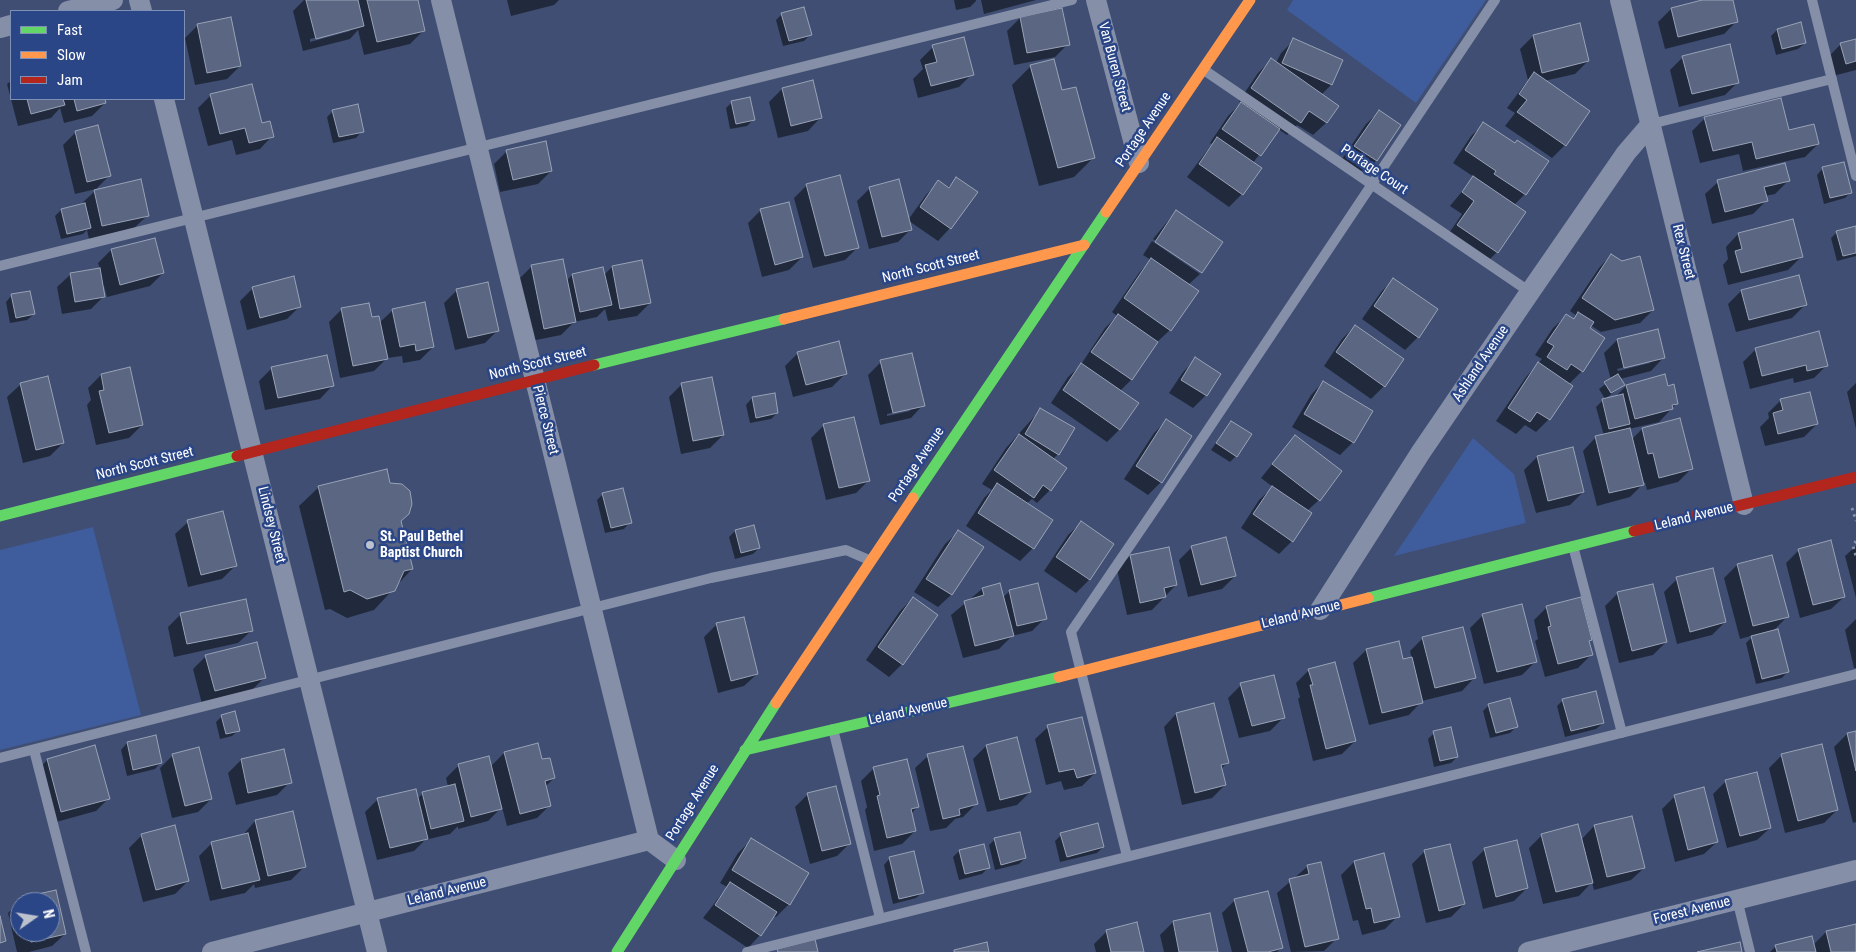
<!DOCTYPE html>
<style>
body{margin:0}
#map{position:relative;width:1856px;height:952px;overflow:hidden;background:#3f4e72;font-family:"Roboto Condensed",sans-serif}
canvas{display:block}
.legend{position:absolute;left:10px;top:10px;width:175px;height:90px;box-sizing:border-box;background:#2a4687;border:1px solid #7f90b7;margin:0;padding:6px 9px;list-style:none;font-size:15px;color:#fff}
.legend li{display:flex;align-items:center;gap:10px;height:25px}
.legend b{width:25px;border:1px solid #7f90b7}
.north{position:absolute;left:10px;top:892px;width:50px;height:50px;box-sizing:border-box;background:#2a4687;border:1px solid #7f90b7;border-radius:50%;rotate:77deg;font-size:14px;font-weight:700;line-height:20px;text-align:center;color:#fff}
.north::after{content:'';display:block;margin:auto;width:18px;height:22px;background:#bcc1ce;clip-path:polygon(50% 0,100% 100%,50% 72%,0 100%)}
</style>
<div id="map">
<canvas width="1856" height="952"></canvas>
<ul class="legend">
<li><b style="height:6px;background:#63d668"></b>Fast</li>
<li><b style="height:6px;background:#ff974d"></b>Slow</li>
<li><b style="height:6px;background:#b3261e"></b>Jam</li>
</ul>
<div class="north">N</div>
</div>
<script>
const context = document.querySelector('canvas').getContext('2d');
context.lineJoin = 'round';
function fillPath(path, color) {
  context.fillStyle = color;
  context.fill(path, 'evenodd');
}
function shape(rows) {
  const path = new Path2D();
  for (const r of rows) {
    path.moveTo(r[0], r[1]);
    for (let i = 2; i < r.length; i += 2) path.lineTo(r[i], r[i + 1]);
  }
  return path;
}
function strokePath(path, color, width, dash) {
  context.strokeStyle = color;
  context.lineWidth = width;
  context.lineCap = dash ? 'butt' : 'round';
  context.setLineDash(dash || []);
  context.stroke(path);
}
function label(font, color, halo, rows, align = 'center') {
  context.font = font + ' "Roboto Condensed",sans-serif';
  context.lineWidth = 5;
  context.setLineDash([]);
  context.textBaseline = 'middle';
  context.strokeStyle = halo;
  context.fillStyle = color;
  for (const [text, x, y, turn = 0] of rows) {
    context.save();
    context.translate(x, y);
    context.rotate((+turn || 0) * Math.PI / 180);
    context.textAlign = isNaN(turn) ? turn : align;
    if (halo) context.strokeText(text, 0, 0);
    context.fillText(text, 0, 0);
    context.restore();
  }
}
fillPath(shape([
 [1293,0,1486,0,1416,103,1287,10],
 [1473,438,1514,474,1526,523,1394,556],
 [93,527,141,715,0,750,0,550]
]), '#3f5c9c');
fillPath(shape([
 [304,0,416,0,423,31,410,44,364,55,358,30,350,39,303,51,293,11],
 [350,29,350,31,310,42,310,39],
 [507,0,559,0,554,5,511,16],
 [954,0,976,0,976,1,970,7,956,10],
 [981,0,1036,0,984,14],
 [1707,0,1732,0,1737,21,1724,34,1665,49,1658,22,1671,9],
 [782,14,810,35,804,41,783,46,776,20],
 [1020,18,1068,44,1055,57,1014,65,1007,31],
 [198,25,240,66,227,79,195,85,185,38],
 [1777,30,1805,43,1798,49,1776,55,1771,36],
 [1533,36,1588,61,1575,74,1544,81,1588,112,1565,145,1552,158,1505,126,1515,113,1507,108,1528,80,1520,49],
 [1294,40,1341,61,1331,85,1321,95,1337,106,1326,123,1313,135,1297,125,1287,135,1278,129,1253,163,1242,194,1229,207,1187,177,1212,144,1210,143,1228,116,1241,103,1239,101,1258,73,1271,60,1276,63,1281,53],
 [1856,41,1856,70,1833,76,1828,57,1841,44],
 [933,47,972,74,959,87,918,98,913,79,923,69,920,60],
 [1683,57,1738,82,1725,95,1679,107,1670,70],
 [1031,66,1061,92,1093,158,1074,177,1039,186,1012,85],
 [11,81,11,99,104,99,105,103,92,116,64,123,60,108,51,118,18,126,7,84],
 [812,82,820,118,808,131,778,138,769,102,782,89],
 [211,95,261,125,272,136,260,149,236,155,232,140,208,146,198,108],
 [732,102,753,120,747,126,730,129,726,108],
 [333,111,362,131,356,138,333,143,327,117],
 [1379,112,1399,125,1376,161,1363,174,1342,159,1366,124],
 [1705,118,1788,131,1818,144,1805,157,1743,171,1739,154,1700,163,1692,131],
 [1484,124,1525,194,1514,205,1524,212,1497,252,1484,265,1445,239,1462,214,1450,206,1474,177,1453,163,1471,136],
 [76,132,109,176,96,189,75,194,63,145],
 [507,151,551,171,538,184,500,192,494,164],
 [1823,168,1851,192,1845,198,1824,204,1817,175],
 [957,179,950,228,938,241,909,221,911,229,898,242,869,249,857,201,870,188,908,220,926,195,938,182,947,188],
 [140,181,147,216,134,228,89,239,87,230,83,234,61,239,55,216,61,210,81,204,94,192],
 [1788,181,1775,194,1765,196,1766,201,1753,214,1712,224,1705,194,1718,182],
 [807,185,858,247,845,260,813,268,794,198],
 [761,210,802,257,789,270,762,277,748,223],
 [1176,211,1221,242,1200,273,1200,271,1153,239],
 [1856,227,1856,256,1837,261,1831,238,1837,232],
 [1738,234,1801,257,1788,270,1728,285,1723,265,1728,259,1726,247],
 [1152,241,1200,274,1188,285,1197,291,1170,330,1156,343,1131,380,1120,391,1120,429,1107,442,1051,403,1068,377,1080,366,1105,328,1117,316,1112,312,1139,273,1151,260,1143,255],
 [111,250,163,273,150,286,107,297,104,286,102,287,104,296,91,309,62,314,57,287,70,275,100,269,98,263],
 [1611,255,1653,310,1640,323,1601,332,1590,325,1588,328,1604,338,1582,371,1569,384,1571,386,1549,419,1536,432,1525,425,1516,434,1496,421,1526,377,1542,359,1535,355,1553,328,1566,316,1573,320,1577,316,1570,311,1599,268],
 [531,267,566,281,572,275,602,268,604,275,612,267,650,303,637,316,608,321,605,309,597,317,574,322,561,335,531,341,518,280],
 [1394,279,1418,337,1405,350,1362,319,1381,292],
 [253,288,300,306,287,319,247,330,240,301],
 [457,290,498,330,485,343,455,350,444,303],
 [1741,291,1805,305,1792,318,1736,332,1728,304],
 [12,295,34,314,27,320,10,323,6,302],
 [342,309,379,323,393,310,433,347,420,360,403,363,402,356,387,358,374,371,340,378,329,322],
 [1355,326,1384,386,1371,399,1324,366,1342,339],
 [1657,331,1663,358,1651,371,1620,379,1623,385,1605,399,1599,389,1611,380,1604,353,1617,340],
 [1650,361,1650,363,1618,371,1617,369],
 [1756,349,1827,365,1814,378,1794,383,1793,378,1750,389,1743,362],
 [798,353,845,374,832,387,793,397,785,366],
 [1196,359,1219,374,1206,395,1193,408,1169,393,1183,372],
 [881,362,923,405,911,418,880,425,868,375],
 [910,408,910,411,887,416,887,414],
 [272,368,332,386,320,399,265,410,259,381],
 [101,375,142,425,129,438,96,445,87,405,91,400,88,388],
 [1323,382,1353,442,1340,455,1292,427,1311,395],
 [1856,383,1856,429,1847,392],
 [682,384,723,435,710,448,681,454,669,397],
 [20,385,63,443,50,456,23,463,7,397],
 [1626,386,1667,387,1677,403,1659,422,1629,429,1632,439,1642,429,1691,469,1678,482,1647,490,1645,482,1630,497,1597,506,1583,451,1595,438,1604,436,1596,407,1603,400,1615,397],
 [752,398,777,413,771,419,750,423,746,405],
 [1781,400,1817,424,1804,437,1765,446,1760,427,1769,418,1768,413],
 [1041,409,1058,454,1053,459,1050,490,1037,503,1032,499,1026,504,1033,548,1020,561,966,526,984,498,992,490,982,484,1006,448],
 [1166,421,1161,482,1148,495,1124,479,1154,433],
 [1231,422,1236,456,1230,462,1211,450],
 [824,425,869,480,856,493,826,500,811,438],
 [1295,436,1319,500,1307,511,1292,541,1279,554,1241,528,1259,500,1273,487,1261,478],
 [1572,448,1583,492,1570,505,1536,513,1524,470,1537,457],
 [319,487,400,522,412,569,374,610,347,618,330,609,325,610,299,506],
 [603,494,630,522,624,529,605,533,597,500],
 [188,522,235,566,222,579,188,587,175,534],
 [1081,523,1113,544,1089,580,1076,593,1044,571,1068,535],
 [753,526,759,548,753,554,735,559,729,537,735,531],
 [958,532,982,547,951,595,938,607,914,592,945,544],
 [1856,546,1856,598,1845,556],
 [1192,547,1235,576,1222,589,1188,597,1179,560],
 [1168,548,1176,585,1152,610,1127,615,1117,569,1130,556],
 [1799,550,1844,597,1831,609,1800,618,1786,563],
 [1737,565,1787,617,1772,632,1788,671,1782,678,1756,684,1746,643,1754,635,1740,639,1724,578],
 [1677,579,1725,622,1712,635,1677,644,1664,592],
 [982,589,1002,598,1010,591,1045,618,1032,631,1012,636,999,649,963,658,951,615],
 [1618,593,1666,642,1653,655,1619,663,1605,606],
 [913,598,902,664,889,677,866,660,900,611],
 [1547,607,1591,639,1588,642,1591,655,1578,668,1545,677,1535,641,1538,639,1534,620],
 [181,614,251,631,238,643,174,657,168,627],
 [1483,615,1535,662,1522,675,1484,684,1470,628],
 [1856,619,1856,668,1854,668,1845,630],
 [717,624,757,674,744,686,718,693,704,637],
 [1423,638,1474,678,1462,691,1422,701,1409,715,1369,725,1353,663,1366,650,1402,661,1412,659,1410,651],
 [206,656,264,678,251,691,202,704,193,669],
 [1309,670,1355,741,1342,754,1313,761,1298,699,1300,697,1296,683],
 [1241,685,1283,718,1270,731,1239,738,1228,698],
 [1563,700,1603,723,1596,729,1565,737,1557,706],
 [1489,705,1516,727,1510,733,1490,738,1483,711],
 [1176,714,1227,763,1221,769,1225,785,1212,798,1182,805,1164,727],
 [222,716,239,730,232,736,220,739,216,722],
 [1048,727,1095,773,1082,786,1064,790,1061,781,1046,785,1035,739],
 [1856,732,1856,822,1853,823,1834,747,1847,734],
 [1434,733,1457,757,1451,763,1434,767,1428,739],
 [155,737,161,762,155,769,127,776,121,750,127,743],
 [1016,739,1030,792,1017,805,987,812,973,759,986,746],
 [537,744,541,761,554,778,545,787,550,805,537,818,507,826,502,807,488,821,458,829,458,826,450,834,425,840,414,851,377,860,365,812,378,799,417,799,423,793,448,787,446,778,459,765,490,767,504,753],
 [173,755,211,799,198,812,172,818,160,768],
 [1782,755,1837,810,1824,823,1785,833,1769,768],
 [928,756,976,804,963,817,955,819,946,828,930,831,915,768],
 [47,760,109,798,96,811,49,824,35,773],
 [241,760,290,782,277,795,236,805,228,773],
 [874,768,918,806,911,814,915,831,902,844,874,851,865,810,867,807,861,781],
 [1726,781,1770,828,1757,840,1727,848,1713,794],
 [808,794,850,843,837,856,810,864,795,807],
 [1675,796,1717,842,1704,854,1675,862,1662,809],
 [255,821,304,867,291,880,255,888,254,884,245,893,210,901,199,856,212,843,243,835],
 [1594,826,1644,868,1631,880,1594,890,1592,882,1579,896,1543,904,1529,848,1542,835,1581,840],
 [142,835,188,881,175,894,143,902,129,848],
 [1061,835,1103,847,1097,853,1060,862,1055,841],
 [995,839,1025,858,1019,864,995,870,989,845],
 [751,840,808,874,789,904,776,917,773,916,760,935,748,948,703,918,727,887,720,883,738,853],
 [1485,849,1527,888,1514,901,1483,909,1472,862],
 [959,851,988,868,982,874,959,880,953,857],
 [1425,851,1464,904,1451,917,1426,923,1412,864],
 [890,858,923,892,916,898,893,904,884,865],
 [1354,862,1398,916,1385,929,1362,935,1358,920,1353,921,1341,875],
 [1308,866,1337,938,1324,951,1291,952,1277,893],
 [55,892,65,934,52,946,29,952,17,952,8,913,21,900],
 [20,902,50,902,50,932,20,932],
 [1235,900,1281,948,1277,952,1232,952,1222,913],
 [1209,914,1217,952,1164,952,1160,935,1173,922],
 [1856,925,1856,952,1770,952,1776,946,1813,945,1826,932],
 [1107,931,1143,952,1096,952,1094,944]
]), '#0007');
const building = shape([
 [306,0,358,0,364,26,316,39,306,0],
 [367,0,418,0,425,31,377,42,367,0],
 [1702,0,1733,0,1738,22,1678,37,1671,8,1702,0],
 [804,7,812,35,789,41,781,13,804,7],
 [1062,8,1070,45,1027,53,1020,17,1062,8],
 [231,17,241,66,207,73,197,24,231,17],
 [1801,22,1806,43,1782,49,1777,29,1801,22],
 [1580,23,1589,61,1542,73,1533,35,1580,23],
 [964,37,974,75,931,86,925,65,937,62,932,45,964,37],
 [1293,38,1343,60,1332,85,1282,63,1293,38],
 [1856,39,1856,61,1846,64,1840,43,1856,39],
 [1730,44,1739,83,1692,94,1682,56,1730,44],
 [1271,58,1339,106,1327,123,1309,111,1301,123,1251,88,1271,58],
 [1054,59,1062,90,1076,87,1095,158,1058,168,1030,65,1054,59],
 [1534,72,1590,111,1566,146,1517,112,1527,100,1519,94,1534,72],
 [813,80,822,118,791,126,782,88,813,80],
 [252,84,262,123,270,121,274,137,249,143,245,128,220,134,210,94,252,84],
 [750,97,755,120,736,124,731,101,750,97],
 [1781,98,1789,130,1814,124,1819,144,1756,159,1752,142,1713,151,1704,117,1781,98],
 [27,99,63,99,65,105,31,114,27,99],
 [74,99,105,99,106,103,77,111,74,99],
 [1241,102,1280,129,1261,156,1222,129,1241,102],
 [358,104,364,132,339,137,332,110,358,104],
 [1379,110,1401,125,1377,161,1354,146,1379,110],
 [1483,122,1515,143,1517,140,1549,161,1526,195,1494,174,1496,171,1465,150,1483,122],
 [98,125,111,176,87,182,75,131,98,125],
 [1217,137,1262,168,1243,195,1199,164,1217,137],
 [546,141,552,171,513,180,506,150,546,141],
 [1844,162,1852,193,1830,198,1822,167,1844,162],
 [1785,163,1790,181,1764,187,1768,201,1725,212,1717,180,1785,163],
 [840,175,859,248,825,256,806,184,840,175],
 [1473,176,1526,212,1498,253,1457,225,1474,201,1462,192,1473,176],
 [956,177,978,192,951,229,920,207,938,180,949,188,956,177],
 [141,179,149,216,102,226,94,190,141,179],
 [899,179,912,230,882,237,869,187,899,179],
 [789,202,803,257,775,265,760,209,789,202],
 [85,203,91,228,67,234,61,209,85,203],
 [1176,210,1223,242,1202,273,1155,242,1176,210],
 [1793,219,1803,257,1741,273,1735,251,1742,249,1738,233,1793,219],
 [1856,226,1856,253,1843,256,1836,231,1856,226],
 [155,238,164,273,120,285,111,249,155,238],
 [1611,254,1622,261,1640,256,1654,310,1615,320,1582,298,1611,254],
 [1151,258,1199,291,1171,331,1124,298,1151,258],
 [563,259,576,322,544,329,531,265,563,259],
 [642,260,651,303,620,309,612,266,642,260],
 [603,267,612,305,580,312,572,274,603,267],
 [100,268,105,297,75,302,70,273,100,268],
 [1799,275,1807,305,1749,320,1741,290,1799,275],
 [294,276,301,307,260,318,252,287,294,276],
 [1393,278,1438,309,1419,338,1374,306,1393,278],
 [488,282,499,331,468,338,456,289,488,282],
 [30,291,35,314,16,318,11,294,30,291],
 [425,302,434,347,416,351,415,344,400,347,392,309,425,302],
 [369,303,372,317,379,316,388,359,353,366,341,308,369,303],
 [1578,312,1594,322,1590,328,1605,338,1583,372,1571,364,1567,370,1547,357,1554,346,1547,342,1566,314,1574,319,1578,312],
 [1118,314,1158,342,1132,380,1091,352,1118,314],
 [1355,325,1404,359,1385,387,1336,352,1355,325],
 [1658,329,1665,358,1624,368,1617,339,1658,329],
 [1819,331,1828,366,1807,371,1806,365,1762,376,1755,348,1819,331],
 [839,341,847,374,806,385,797,352,839,341],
 [912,353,925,406,893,413,880,360,912,353],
 [327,355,334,386,278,398,271,367,327,355],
 [1195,357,1221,374,1207,396,1181,380,1195,357],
 [1538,362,1573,386,1550,420,1537,412,1530,422,1508,408,1538,362],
 [1081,363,1139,403,1120,430,1063,390,1081,363],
 [130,367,143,425,109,433,99,391,104,390,101,374,130,367],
 [1618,374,1625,385,1611,393,1604,382,1618,374],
 [1665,374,1668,386,1674,384,1678,404,1672,405,1673,409,1635,419,1626,385,1665,374],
 [48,376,64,443,36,450,20,383,48,376],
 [712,377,724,435,693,441,681,383,712,377],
 [1323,381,1373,411,1354,443,1304,414,1323,381],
 [1810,392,1818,424,1778,434,1773,413,1783,410,1780,399,1810,392],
 [775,393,778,413,756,418,752,397,775,393],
 [1623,394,1630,424,1609,429,1602,399,1623,394],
 [1040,408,1075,428,1059,455,1025,434,1040,408],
 [854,417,870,481,839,488,823,424,854,417],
 [1680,418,1693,469,1659,478,1653,453,1648,454,1642,428,1680,418],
 [1166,419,1192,436,1162,483,1136,466,1166,419],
 [1231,421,1252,434,1237,457,1216,443,1231,421],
 [1630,428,1644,485,1609,493,1595,436,1630,428],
 [1019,434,1067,468,1051,491,1043,485,1034,498,994,470,1019,434],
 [1295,435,1342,471,1320,501,1272,464,1295,435],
 [1573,447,1584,492,1548,501,1537,456,1573,447],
 [387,469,390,483,402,484,410,491,412,504,409,514,401,521,413,569,404,571,395,591,367,599,350,590,344,592,318,486,387,469],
 [997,483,1053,520,1034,549,978,513,997,483],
 [1272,486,1312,513,1293,542,1253,514,1272,486],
 [623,488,632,523,611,528,602,493,623,488],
 [223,511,237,566,201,575,187,520,223,511],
 [1081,521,1114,544,1090,580,1056,557,1081,521],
 [754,525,760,548,741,553,735,530,754,525],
 [958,530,984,547,952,595,926,579,958,530],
 [1226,537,1236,576,1201,585,1191,546,1226,537],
 [1831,540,1845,597,1813,605,1798,549,1831,540],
 [1169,547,1177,585,1164,588,1166,597,1140,603,1130,555,1169,547],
 [1772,555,1789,617,1753,626,1737,564,1772,555],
 [1713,568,1726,622,1690,632,1676,577,1713,568],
 [1000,583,1014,636,975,646,964,601,984,595,982,588,1000,583],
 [1038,583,1047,619,1017,626,1009,590,1038,583],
 [1653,584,1667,642,1632,651,1617,592,1653,584],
 [913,597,938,615,903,665,878,647,913,597],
 [1581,597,1592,640,1589,641,1593,655,1558,664,1548,627,1551,626,1546,606,1581,597],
 [246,599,253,631,187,644,180,613,246,599],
 [1522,604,1537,662,1497,672,1482,614,1522,604],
 [744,617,758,674,731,681,716,623,744,617],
 [1463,627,1476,678,1435,688,1422,637,1463,627],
 [1778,629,1789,672,1762,679,1751,636,1778,629],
 [1399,641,1403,659,1412,657,1423,703,1382,713,1366,649,1399,641],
 [257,642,266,678,215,691,205,655,257,642],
 [1335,662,1356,741,1326,749,1310,685,1313,685,1308,669,1335,662],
 [1274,675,1285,718,1252,726,1240,683,1274,675],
 [1596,691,1604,723,1571,731,1562,699,1596,691],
 [1510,698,1518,727,1496,733,1488,704,1510,698],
 [1214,703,1229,763,1221,765,1226,785,1195,793,1176,713,1214,703],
 [235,711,240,731,226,734,221,715,235,711],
 [1082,717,1096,773,1077,778,1074,769,1059,772,1047,725,1082,717],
 [1451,727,1458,757,1440,761,1433,731,1451,727],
 [1856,731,1856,771,1847,733,1856,731],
 [156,735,162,763,133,770,127,742,156,735],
 [1017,737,1031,792,1000,800,986,745,1017,737],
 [538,743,542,759,550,758,555,778,545,781,551,806,520,814,504,752,538,743],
 [1822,744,1838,810,1798,821,1781,754,1822,744],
 [95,745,110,799,61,812,47,759,95,745],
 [963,746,978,804,959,809,960,815,943,819,927,754,963,746],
 [199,747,212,799,185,806,172,754,199,747],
 [284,749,292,783,248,793,241,759,284,749],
 [489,756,502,809,471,817,458,764,489,756],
 [907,759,919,807,911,809,916,831,887,838,877,796,880,795,873,767,907,759],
 [1757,772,1771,828,1740,836,1725,780,1757,772],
 [455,784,464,821,431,829,422,792,455,784],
 [836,786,851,844,822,851,807,793,836,786],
 [1704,787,1718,842,1688,850,1674,795,1704,787],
 [416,789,428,839,390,848,377,798,416,789],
 [293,811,306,867,268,876,255,820,293,811],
 [1632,816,1645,868,1607,877,1594,825,1632,816],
 [1098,823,1104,847,1067,857,1060,833,1098,823],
 [1578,824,1593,883,1556,892,1541,834,1578,824],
 [175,825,189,881,156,890,141,834,175,825],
 [1020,832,1026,858,1001,865,994,838,1020,832],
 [248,833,260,880,222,889,211,842,248,833],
 [751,838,809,873,790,905,732,870,751,838],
 [1517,840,1528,888,1496,897,1484,848,1517,840],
 [984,844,990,868,965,874,959,850,984,844],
 [1450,844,1465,904,1439,911,1424,850,1450,844],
 [914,851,924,893,899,899,889,857,914,851],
 [1384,853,1400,917,1374,923,1371,908,1366,909,1354,861,1384,853],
 [1321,862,1339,939,1305,947,1289,879,1309,874,1307,865,1321,862],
 [730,882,777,912,761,936,715,905,730,882],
 [56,890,66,934,31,942,28,932,50,932,50,902,21,902,20,898,56,890],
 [1268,891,1283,948,1268,952,1248,952,1234,899,1268,891],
 [1210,913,1218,952,1179,952,1173,921,1210,913],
 [0,916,6,941,0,943,0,916],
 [1137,922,1144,952,1111,952,1106,930,1137,922],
 [1856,924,1856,952,1831,952,1826,931,1856,924],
 [1812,936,1816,952,1777,952,1775,945,1812,936],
 [815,939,818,952,778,952,777,949,815,939],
 [987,942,989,952,954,952,954,950,987,942],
 [1740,942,1742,952,1697,952,1740,942]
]);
fillPath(building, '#5a6682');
strokePath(building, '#99a2b6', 1);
strokePath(shape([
 [1852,508,1856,521],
 [1856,541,1853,546,1856,556]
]), '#868fa8', 3, [2.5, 4]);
strokePath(shape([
 [1812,0,1856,176],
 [1204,70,1530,292],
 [1651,124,1832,79],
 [0,266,1072,0],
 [1573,546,1622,733],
 [833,729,880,918],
 [34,750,86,952],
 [0,758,711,578,846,550,869,560],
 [1127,856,1071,632,1161,500,1495,0],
 [1737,899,1750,952],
 [747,952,1856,674]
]), '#868fa8', 10);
strokePath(shape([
 [139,0,142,11],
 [441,0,649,840],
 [1096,0,1139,163],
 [1620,0,1744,505],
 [68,11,113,0],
 [0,28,11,25],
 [164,99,377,952],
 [1320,610,1421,452,1530,292,1626,153,1651,124],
 [212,952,649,840,676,860],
 [1528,952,1856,870]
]), '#868fa8', 20);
strokePath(shape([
 [594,365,784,319],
 [913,498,1106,212],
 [0,516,237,456],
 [1368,598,1634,531],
 [745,750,1059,677],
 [617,952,776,703]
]), '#63d668', 11);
strokePath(shape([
 [1106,212,1250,0],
 [784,319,1084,245],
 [1059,677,1368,598],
 [776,703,913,498]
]), '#ff974d', 11);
strokePath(shape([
 [237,456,594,365],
 [1634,531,1856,477]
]), '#b3261e', 11);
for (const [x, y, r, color] of [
 [370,545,5,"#bcc1ce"]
]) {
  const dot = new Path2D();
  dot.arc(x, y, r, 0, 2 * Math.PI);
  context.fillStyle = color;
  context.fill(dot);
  strokePath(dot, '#2a4687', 2);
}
label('14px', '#fff', '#2a4687', [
 ["Van Buren Street",1114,67,75],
 ["Portage Avenue",1144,130,-56],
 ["Portage Court",1374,170,34],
 ["Rex Street",1683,252,76],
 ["North Scott Street",931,267,-14],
 ["North Scott Street",538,364,-14],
 ["Ashland Avenue",1481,364,-56],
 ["Pierce Street",545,420,76],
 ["North Scott Street",145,464,-14],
 ["Portage Avenue",917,465,-56],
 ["Leland Avenue",1694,517,-14],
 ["Lindsey Street",271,525,76],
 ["Leland Avenue",1301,615,-14],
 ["Leland Avenue",908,712,-13],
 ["Portage Avenue",693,803,-58],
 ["Leland Avenue",447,892,-14],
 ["Forest Avenue",1692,911,-14]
]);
label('bold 14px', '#fff', '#2a4687', [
 ["St. Paul Bethel",380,537],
 ["Baptist Church",380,553]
], 'left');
</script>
